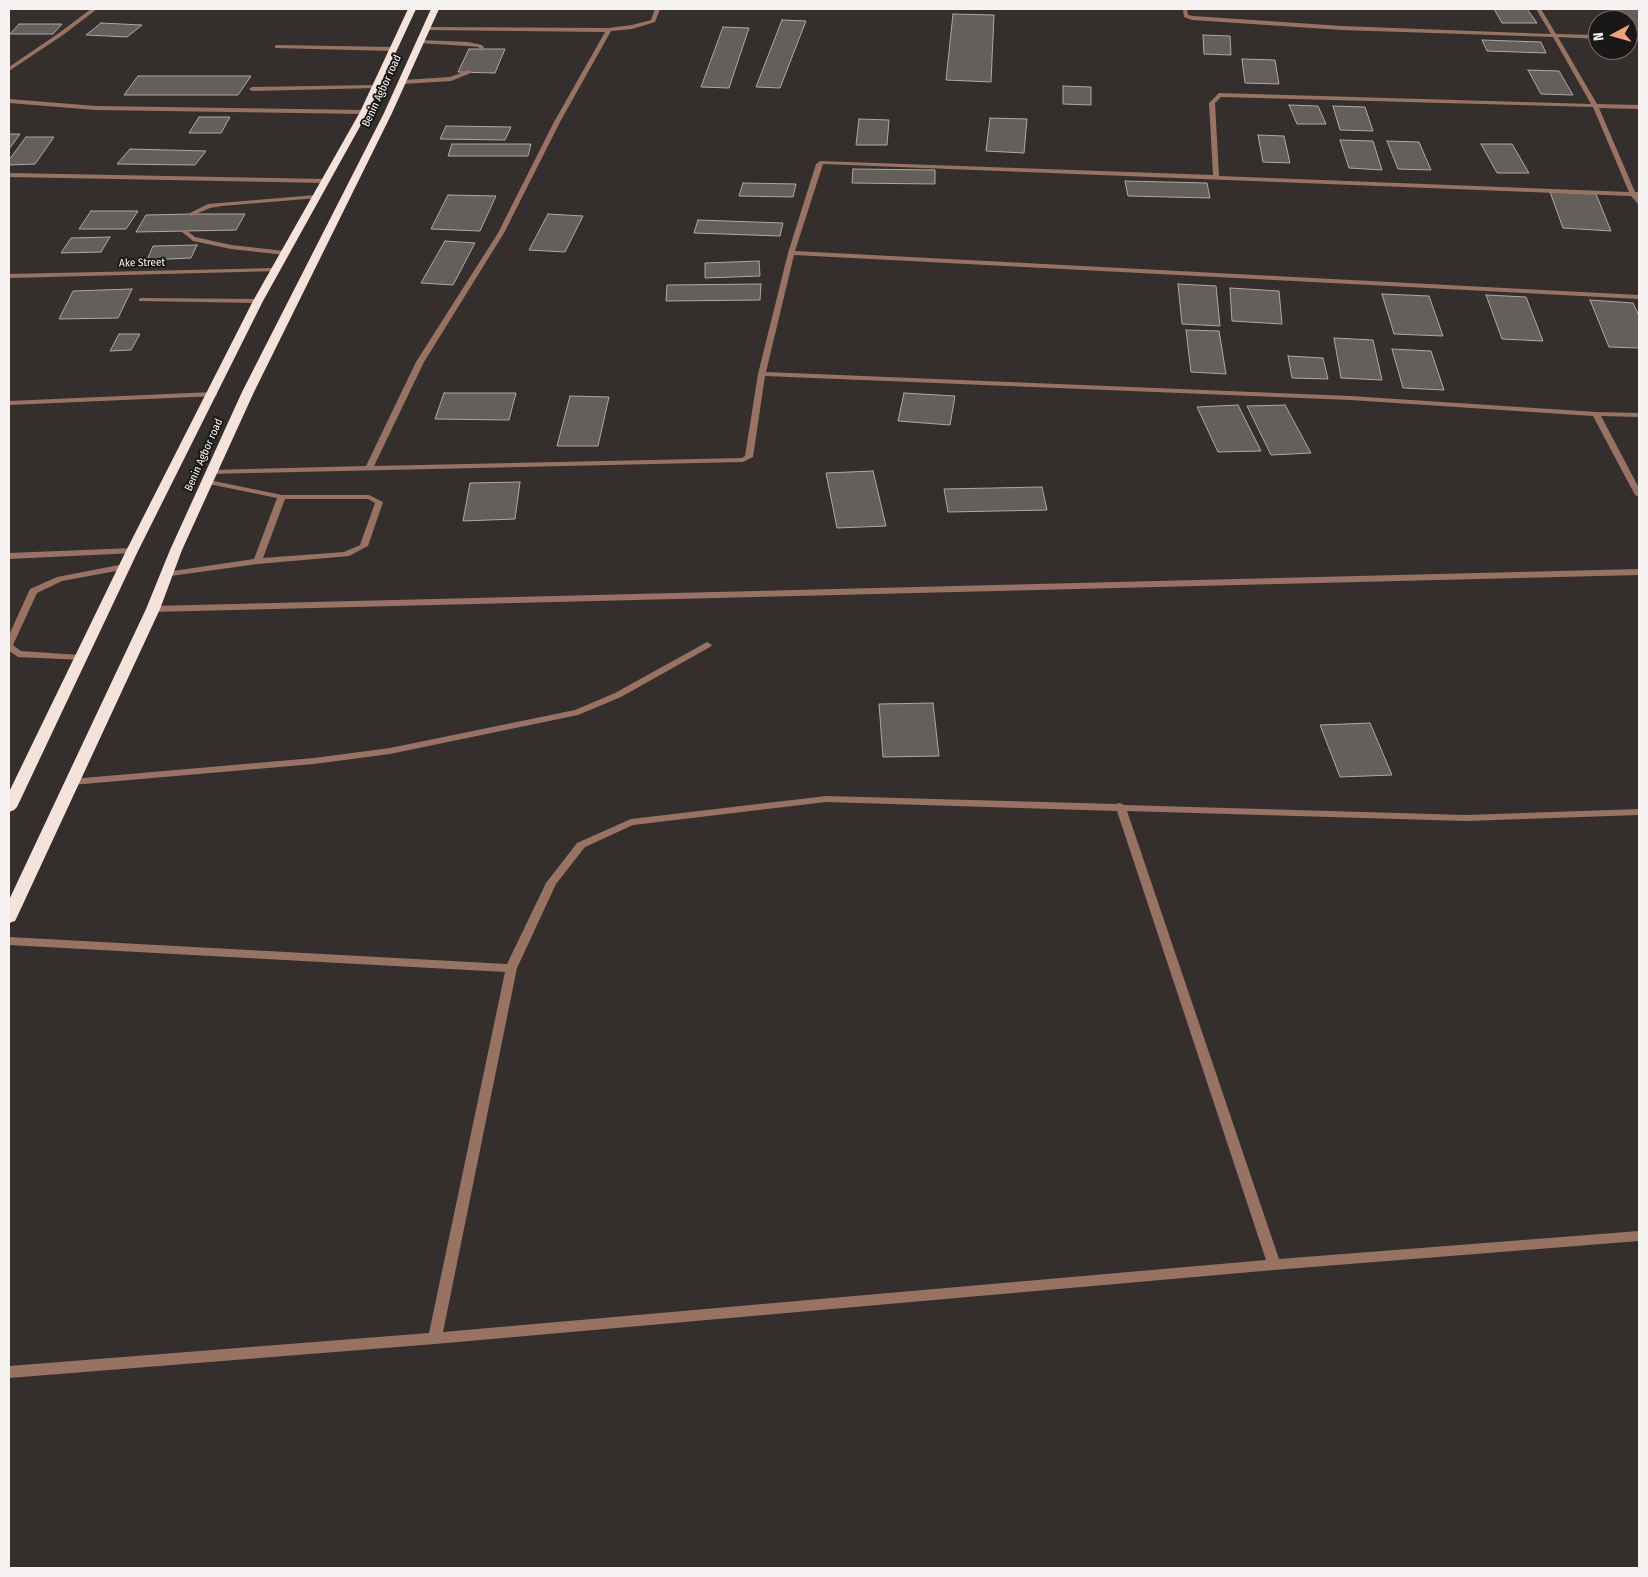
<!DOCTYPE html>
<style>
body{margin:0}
#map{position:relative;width:1648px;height:1577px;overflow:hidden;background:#342f2d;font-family:"Fira Sans Condensed",sans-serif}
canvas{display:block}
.frame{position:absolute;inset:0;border:10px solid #f7f3f2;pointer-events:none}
.north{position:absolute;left:1588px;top:10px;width:50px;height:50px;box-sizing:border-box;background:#1a1817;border:1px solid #72706f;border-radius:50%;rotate:264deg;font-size:14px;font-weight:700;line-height:20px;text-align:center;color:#f7f3f2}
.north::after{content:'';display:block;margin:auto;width:18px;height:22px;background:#f2a17e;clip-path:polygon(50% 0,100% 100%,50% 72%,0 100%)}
</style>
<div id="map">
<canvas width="1648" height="1577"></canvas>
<div class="frame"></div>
<div class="north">N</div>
</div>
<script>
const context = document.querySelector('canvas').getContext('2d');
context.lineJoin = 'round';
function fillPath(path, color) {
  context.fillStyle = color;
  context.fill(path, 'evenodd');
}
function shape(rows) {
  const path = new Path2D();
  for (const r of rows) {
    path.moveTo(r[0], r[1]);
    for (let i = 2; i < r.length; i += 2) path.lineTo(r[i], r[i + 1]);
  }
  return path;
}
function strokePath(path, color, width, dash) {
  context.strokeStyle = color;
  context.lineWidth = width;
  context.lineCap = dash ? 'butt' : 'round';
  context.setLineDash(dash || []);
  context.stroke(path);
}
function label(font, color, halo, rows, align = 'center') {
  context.font = font + ' "Fira Sans Condensed",sans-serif';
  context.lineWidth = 4;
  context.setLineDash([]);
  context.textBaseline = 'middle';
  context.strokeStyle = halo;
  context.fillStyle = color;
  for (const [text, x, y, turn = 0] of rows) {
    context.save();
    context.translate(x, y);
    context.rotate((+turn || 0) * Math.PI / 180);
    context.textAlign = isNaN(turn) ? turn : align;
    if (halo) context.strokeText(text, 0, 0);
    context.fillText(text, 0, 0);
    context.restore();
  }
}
const building = shape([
 [1494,9,1527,9,1537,23,1502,23,1494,9],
 [1616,9,1639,9,1639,30,1629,29,1628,20,1623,20,1616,9],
 [953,14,994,15,991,82,946,80,953,14],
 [782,20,806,21,780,88,756,87,782,20],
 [101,23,142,25,127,37,86,35,101,23],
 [19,24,62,24,53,34,10,34,19,24],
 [723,27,749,28,729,88,701,87,723,27],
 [1203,35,1230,36,1231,55,1204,54,1203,35],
 [1482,40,1541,42,1546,53,1487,51,1482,40],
 [469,49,505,49,495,73,458,72,469,49],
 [1242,59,1275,60,1279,84,1245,83,1242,59],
 [1528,70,1559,71,1573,95,1541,94,1528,70],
 [138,76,251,76,238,95,124,95,138,76],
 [1063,86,1091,87,1091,105,1063,104,1063,86],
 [1289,105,1318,106,1326,124,1297,124,1289,105],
 [1333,106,1365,107,1373,131,1340,130,1333,106],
 [199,117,230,117,221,133,189,133,199,117],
 [990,118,1027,119,1024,153,986,151,990,118],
 [859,119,889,120,887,145,856,145,859,119],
 [446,126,511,127,505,140,440,139,446,126],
 [9,134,20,134,9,149,9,134],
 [1258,135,1284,136,1290,163,1263,162,1258,135],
 [26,137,54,137,35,164,9,165,9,160,26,137],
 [1340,140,1373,141,1382,170,1349,168,1340,140],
 [1387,141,1419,142,1431,170,1398,169,1387,141],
 [452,144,531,144,528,156,448,156,452,144],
 [1481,144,1512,144,1529,173,1497,173,1481,144],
 [130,149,206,151,195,165,117,164,130,149],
 [853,169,935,170,935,184,852,183,853,169],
 [1125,181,1207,183,1210,198,1128,196,1125,181],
 [743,183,796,184,793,197,739,196,743,183],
 [1550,192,1596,194,1611,231,1563,228,1550,192],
 [448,195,496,196,480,231,431,229,448,195],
 [91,211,138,211,126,229,79,229,91,211],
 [191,214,245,214,236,230,136,232,146,215,191,214],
 [548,214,583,216,565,252,529,250,548,214],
 [698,220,783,223,780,236,694,233,698,220],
 [110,237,101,252,61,253,71,238,110,237],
 [445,241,475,243,453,285,421,283,445,241],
 [197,245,191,258,147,260,153,246,197,245],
 [759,261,760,276,705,278,705,263,759,261],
 [761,284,760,300,666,301,667,285,761,284],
 [1178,284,1216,286,1220,326,1182,324,1178,284],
 [1230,288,1279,291,1282,324,1232,321,1230,288],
 [132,289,118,318,59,319,73,291,132,289],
 [1382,294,1429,296,1443,336,1394,334,1382,294],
 [1486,295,1526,297,1543,341,1502,339,1486,295],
 [1590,300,1633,303,1639,316,1639,348,1609,347,1590,300],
 [1186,330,1219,331,1226,374,1191,372,1186,330],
 [119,334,140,334,131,350,110,351,119,334],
 [1334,338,1373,340,1382,380,1341,378,1334,338],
 [1392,349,1431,351,1444,390,1403,388,1392,349],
 [1288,356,1323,358,1328,379,1292,378,1288,356],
 [444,393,516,393,509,420,435,419,444,393],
 [904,393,955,396,950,425,898,421,904,393],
 [570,396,609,397,598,446,557,446,570,396],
 [1238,405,1261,451,1218,452,1197,407,1238,405],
 [1285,405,1311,453,1271,455,1247,406,1285,405],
 [873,471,886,526,837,528,826,473,873,471],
 [520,482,515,519,463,521,470,483,520,482],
 [1042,487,1047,510,948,512,944,489,1042,487],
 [933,703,939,756,883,757,879,704,933,703],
 [1370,723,1392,775,1340,777,1320,725,1370,723]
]);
fillPath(building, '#655f5c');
strokePath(building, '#afa8a5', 1);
fillPath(shape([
 [420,40,468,42,482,45,485,49,482,51,478,47,468,46,418,43,417,42,420,40],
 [277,45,393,47,396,49,393,51,275,48,275,46,277,45],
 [469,70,472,72,471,73,451,81,403,84,400,82,403,80,450,77,469,70],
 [375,85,378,87,377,88,252,91,249,89,252,87,375,85],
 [316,195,319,197,318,198,222,206,210,208,191,216,188,214,208,204,316,195],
 [182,230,186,230,195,237,231,245,285,251,288,253,285,255,231,249,193,241,182,232,182,230],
 [141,298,258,299,261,301,258,303,139,301,139,299,141,298],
 [204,479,282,495,369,495,383,502,368,546,349,556,258,564,163,577,162,575,163,573,166,572,254,559,277,498,204,483,204,479],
 [285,499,368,499,375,503,360,545,344,552,263,558,285,499],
 [124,564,128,567,127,569,62,581,37,593,13,645,21,651,80,655,83,656,85,658,83,660,18,657,9,651,9,635,30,589,57,577,124,564],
 [707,642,712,645,710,647,621,697,578,715,390,754,314,764,72,785,67,782,72,779,314,758,390,748,575,710,615,693,707,642]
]), '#987363');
fillPath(shape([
 [91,9,97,9,63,35,9,71,9,67,59,33,91,9],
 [655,9,660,9,655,22,632,29,611,31,560,122,504,233,424,362,374,466,742,458,745,456,758,374,788,253,816,164,820,161,1213,175,1209,103,1219,93,1591,104,1553,37,1342,30,1192,20,1184,17,1183,9,1187,9,1188,15,1193,16,1342,26,1551,34,1536,9,1541,9,1556,34,1598,35,1598,39,1558,37,1597,104,1639,105,1639,109,1599,108,1635,192,1639,192,1639,196,1638,196,1639,204,1637,203,1631,196,823,164,795,251,1639,295,1639,299,794,255,766,372,1350,396,1596,412,1639,413,1639,417,1601,416,1639,488,1639,497,1635,495,1593,416,1350,400,765,376,753,457,743,462,208,474,207,472,211,470,366,466,416,362,498,233,554,122,605,32,427,30,425,29,425,27,609,28,632,25,651,20,655,9],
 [1221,97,1593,107,1629,192,1219,176,1215,103,1221,97],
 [1628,37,1639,37,1639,41,1628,41,1628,37],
 [9,99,96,106,364,110,367,112,364,114,96,110,9,103,9,99],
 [9,173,326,179,329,181,326,183,9,177,9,173],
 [277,268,279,269,279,271,9,278,9,274,277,268],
 [213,392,217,394,216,396,9,405,9,401,213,392],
 [132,548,136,551,135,553,9,559,9,553,132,548],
 [1639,569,1639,575,153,612,149,609,153,606,1639,569],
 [826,796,1116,804,1120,803,1124,805,1466,815,1639,809,1639,815,1466,821,1127,811,1279,1259,1639,1231,1639,1241,1274,1270,435,1344,9,1378,9,1366,429,1333,505,972,9,945,9,937,507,964,546,883,577,843,631,819,826,796],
 [826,802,1117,811,1266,1260,443,1332,517,968,556,884,585,847,633,825,826,802]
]), '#987363');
fillPath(shape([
 [408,9,416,9,368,112,263,301,138,551,17,807,14,810,9,812,9,792,126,551,253,301,360,112,408,9],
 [431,9,439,9,392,113,254,392,182,550,160,609,17,917,15,921,9,923,9,900,146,609,170,550,242,392,384,113,431,9]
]), '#f5e2da');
label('11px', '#f7f3f2', '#1a1817', [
 ["Benin Agbor road",382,91,-65],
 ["Ake Street",142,263,-1],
 ["Benin Agbor road",204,455,-66]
]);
</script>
